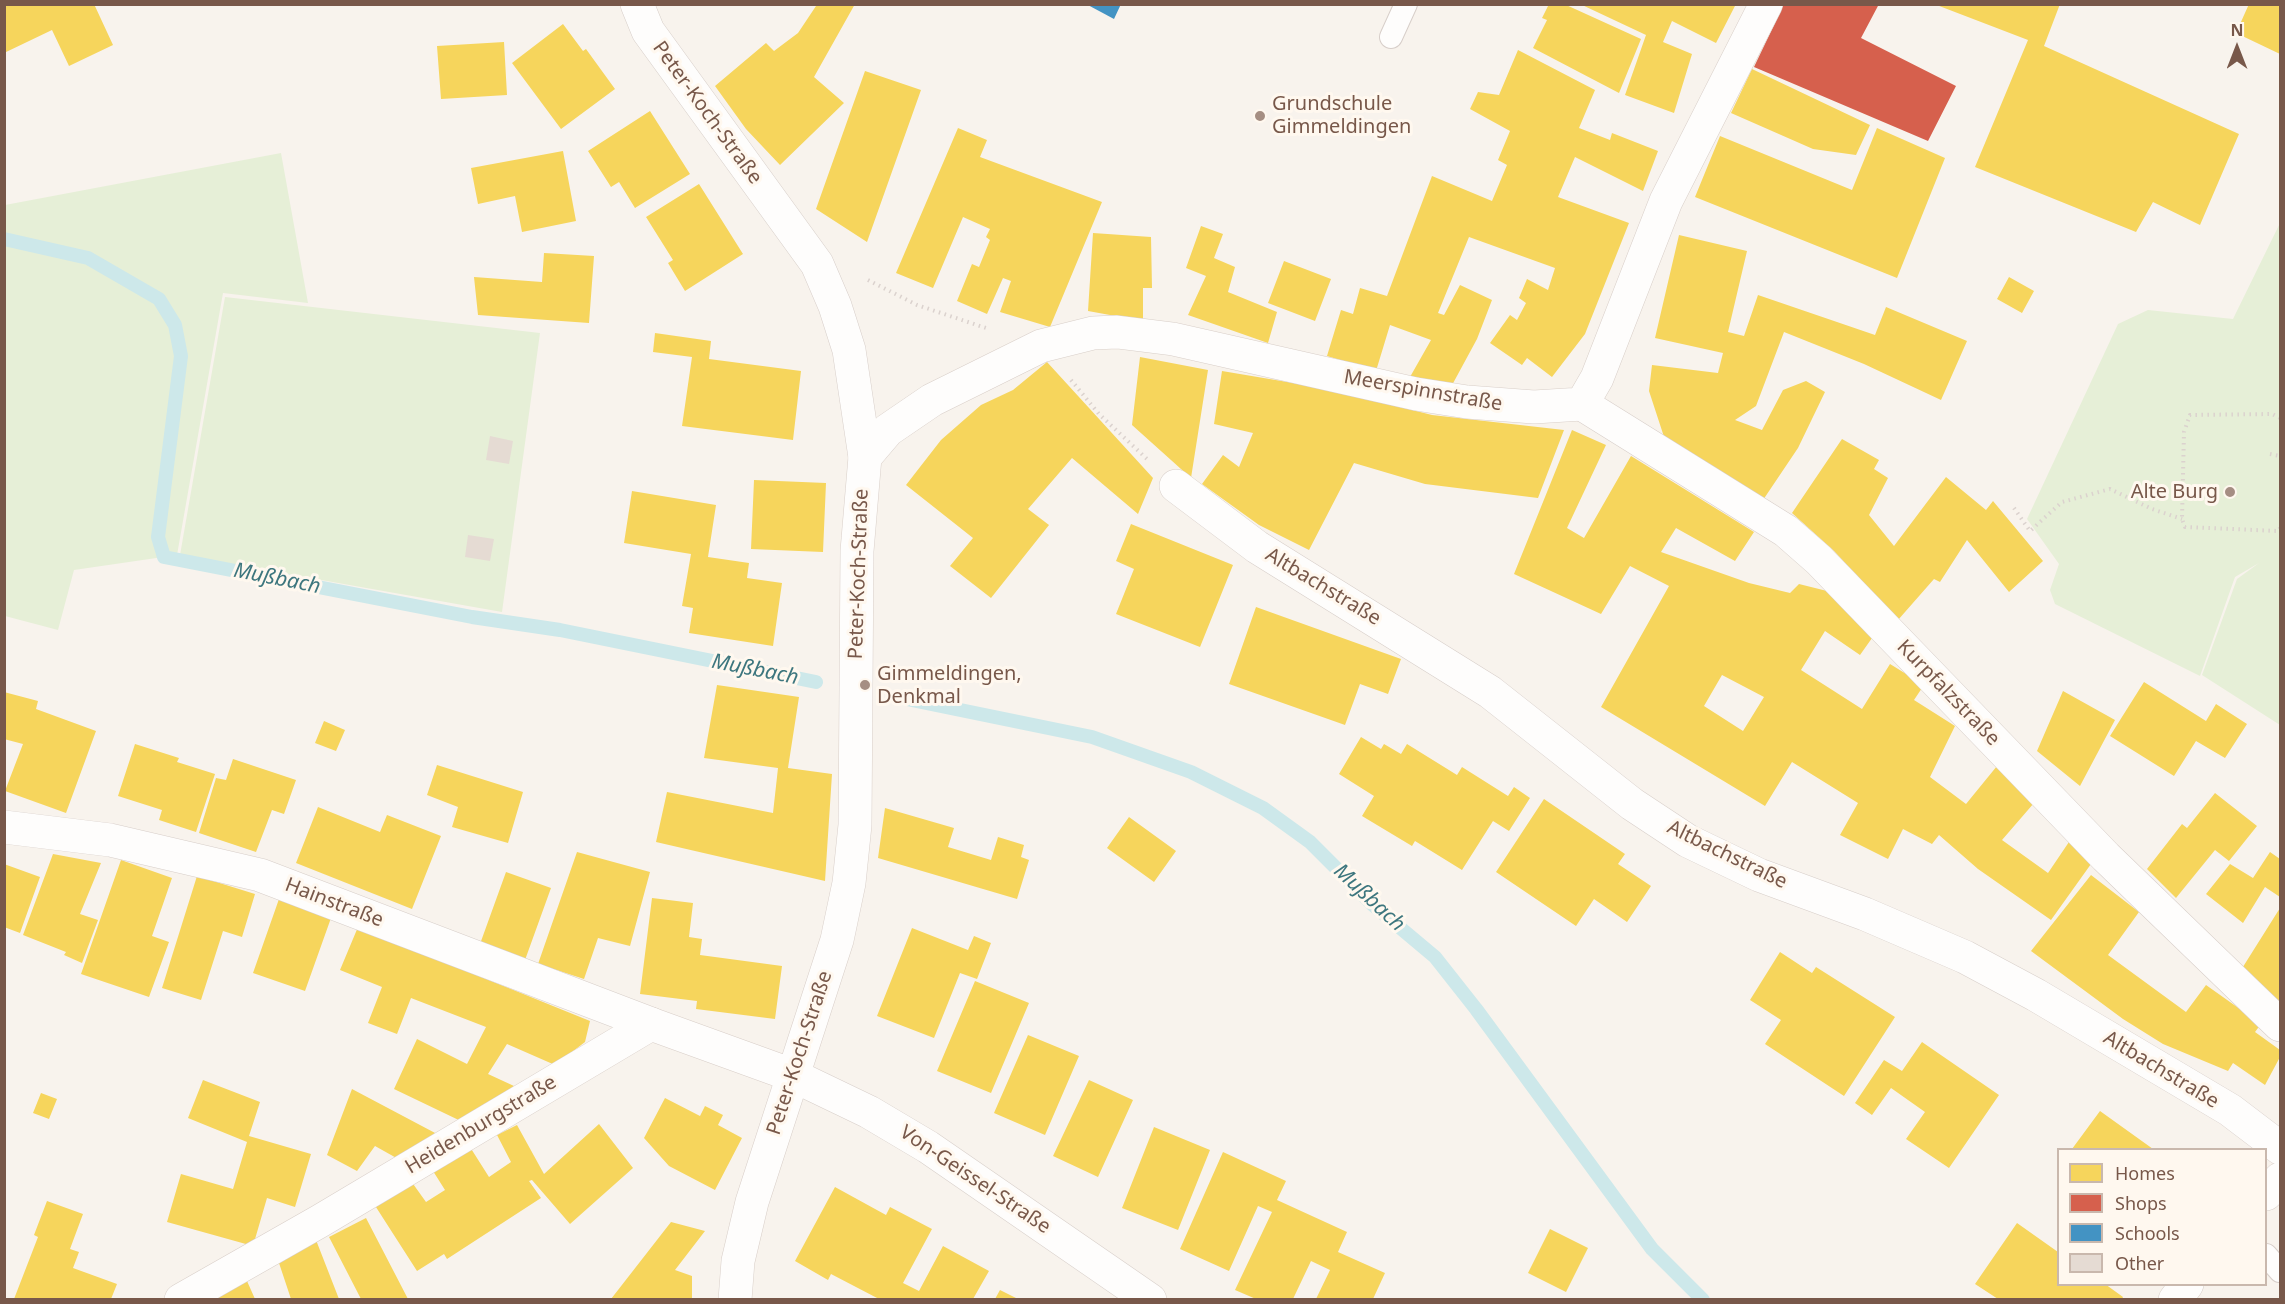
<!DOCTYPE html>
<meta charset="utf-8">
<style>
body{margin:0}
#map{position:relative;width:2285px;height:1304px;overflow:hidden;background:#f8f3ed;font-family:"Noto Sans",sans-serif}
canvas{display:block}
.frame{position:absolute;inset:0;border:6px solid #78584a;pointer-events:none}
.legend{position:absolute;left:2057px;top:1148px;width:210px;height:138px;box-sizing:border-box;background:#fff8ef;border:2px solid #c9b8ad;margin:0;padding:8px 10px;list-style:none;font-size:18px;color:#78584a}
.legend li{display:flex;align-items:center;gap:12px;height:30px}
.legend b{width:30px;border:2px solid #c9b8ad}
.north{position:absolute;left:2207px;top:18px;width:60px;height:60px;-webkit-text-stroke:4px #fff8ef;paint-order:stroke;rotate:0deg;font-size:16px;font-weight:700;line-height:24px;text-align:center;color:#78584a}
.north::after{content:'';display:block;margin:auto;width:21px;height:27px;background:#78584a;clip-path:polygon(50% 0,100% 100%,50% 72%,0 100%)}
</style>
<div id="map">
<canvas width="2285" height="1304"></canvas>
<div class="frame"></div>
<ul class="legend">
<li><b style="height:16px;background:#f6d55c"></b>Homes</li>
<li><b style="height:16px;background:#d6604d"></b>Shops</li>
<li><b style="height:16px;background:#4393c3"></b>Schools</li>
<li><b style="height:16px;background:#e5dbd3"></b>Other</li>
</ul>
<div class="north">N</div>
</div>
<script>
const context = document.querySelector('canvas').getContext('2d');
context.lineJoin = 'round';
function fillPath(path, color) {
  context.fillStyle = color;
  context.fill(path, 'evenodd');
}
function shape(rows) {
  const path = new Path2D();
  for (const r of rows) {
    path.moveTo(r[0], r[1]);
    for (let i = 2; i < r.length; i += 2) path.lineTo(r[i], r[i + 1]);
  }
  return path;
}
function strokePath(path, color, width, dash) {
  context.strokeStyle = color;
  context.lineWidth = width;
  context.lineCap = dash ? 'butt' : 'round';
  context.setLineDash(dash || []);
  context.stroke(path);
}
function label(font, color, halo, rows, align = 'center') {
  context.font = font + ' "Noto Sans",sans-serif';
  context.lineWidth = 6;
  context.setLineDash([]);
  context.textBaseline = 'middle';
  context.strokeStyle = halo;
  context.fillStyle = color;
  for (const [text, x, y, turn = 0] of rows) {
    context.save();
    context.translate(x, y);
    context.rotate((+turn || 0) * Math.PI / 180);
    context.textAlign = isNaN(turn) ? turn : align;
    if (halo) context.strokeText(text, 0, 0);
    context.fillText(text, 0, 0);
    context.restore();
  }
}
fillPath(shape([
 [281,153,308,303,223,293,177,555,74,570,58,630,5,616,5,205],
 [2280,223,2280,725,2202,675,2237,579,2259,563,2235,577,2200,676,2055,604,2050,590,2059,564,2027,519,2118,324,2148,310,2233,319],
 [225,297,540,333,502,612,180,555]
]), '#e6efd7');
fillPath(shape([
 [4,4,94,4,113,45,69,66,52,30,4,53],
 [813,4,855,4,814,77,844,103,780,165,746,129,715,86,766,43,774,51,798,33,816,6],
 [1549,4,1564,4,1641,39,1619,93,1533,48,1547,20,1542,18],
 [1580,4,1736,4,1716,43,1672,21,1663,42,1692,54,1674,113,1625,95,1646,35],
 [1934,4,2060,4,2044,46,2239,134,2200,225,2153,202,2136,232,1975,167,2028,40],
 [2249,4,2280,4,2280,54,2236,33],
 [563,24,583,51,586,49,615,89,561,129,512,63],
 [504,42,507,95,441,99,437,46],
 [1518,50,1595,90,1579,128,1610,140,1612,133,1658,151,1643,191,1575,157,1558,197,1629,223,1585,334,1552,377,1527,358,1522,365,1490,343,1510,315,1517,320,1526,303,1519,298,1527,279,1548,290,1555,268,1469,237,1438,313,1444,315,1460,285,1492,300,1477,339,1451,387,1410,377,1431,340,1390,325,1376,371,1327,356,1341,310,1353,314,1360,288,1387,296,1432,176,1492,201,1507,165,1498,160,1510,131,1470,109,1478,92,1499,95],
 [1752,69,1870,125,1856,155,1813,149,1731,113],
 [865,71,921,90,867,242,816,209],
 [650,111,690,174,635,208,619,182,611,187,588,151],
 [958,128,987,140,980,157,1102,202,1050,327,1000,312,1011,281,1003,278,987,314,957,301,972,264,979,267,990,240,986,237,990,229,963,217,933,288,896,273],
 [1877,128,1945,158,1897,278,1695,197,1720,136,1852,190],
 [563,151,576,221,522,232,515,196,478,204,471,168],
 [699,184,743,254,685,291,668,263,673,260,646,217],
 [1201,226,1223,234,1214,258,1235,267,1228,292,1277,312,1268,343,1188,315,1206,276,1186,268],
 [1093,233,1151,237,1152,288,1143,288,1143,321,1088,311],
 [1679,235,1747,251,1728,332,1744,336,1758,295,1875,335,1886,307,1967,341,1941,400,1864,364,1784,332,1756,406,1735,420,1762,430,1783,390,1806,381,1825,392,1798,448,1761,503,1667,446,1649,391,1652,365,1718,373,1723,353,1655,338],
 [544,253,594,256,589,323,478,315,474,277,542,282],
 [1284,261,1331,279,1315,321,1268,303],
 [2009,277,2034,291,2022,313,1997,299],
 [655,333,711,341,709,359,801,371,793,440,682,426,692,357,653,352],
 [1140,357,1208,370,1191,478,1132,425],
 [1047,362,1153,478,1138,514,1072,458,1028,509,1049,525,991,598,950,566,973,538,906,485,941,440,981,405,1013,390],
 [1222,371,1329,389,1432,415,1564,430,1538,498,1425,484,1354,463,1309,550,1259,525,1202,484,1223,455,1239,467,1253,433,1214,424],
 [1572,430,1606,445,1567,528,1584,538,1631,456,1754,532,1735,561,1676,528,1661,552,1749,583,1790,593,1799,584,1835,593,1877,631,1860,655,1825,631,1801,670,1862,709,1890,664,1924,685,1914,700,1955,726,1930,777,1966,804,1997,766,2034,803,2002,840,2048,873,2071,839,2096,857,2051,920,1978,869,1939,835,1932,844,1903,829,1888,859,1840,835,1858,803,1792,762,1765,806,1601,707,1669,586,1630,566,1601,614,1514,574],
 [1722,675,1764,697,1743,731,1704,706],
 [1842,439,1879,460,1874,469,1888,478,1869,515,1894,546,1946,477,1986,510,1993,501,2043,561,2009,592,1967,540,1940,582,1934,579,1898,620,1834,551,1792,513],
 [754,480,826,483,823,552,751,549],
 [632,491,716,505,708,557,749,563,747,578,782,583,773,646,689,633,693,608,682,606,691,554,624,543],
 [1131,524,1233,565,1200,647,1116,614,1134,569,1116,561],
 [1256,607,1401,659,1388,694,1360,684,1345,725,1229,684],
 [2144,682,2206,721,2216,704,2247,724,2225,758,2196,741,2174,776,2110,736],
 [717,685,799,697,788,768,832,774,825,881,656,842,667,792,773,813,778,768,704,758],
 [2063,691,2115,720,2080,786,2037,751],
 [4,692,38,701,36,709,96,731,66,813,5,791,23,744,4,739],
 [324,721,345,730,336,751,315,743],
 [1361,737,1381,749,1384,744,1401,754,1407,744,1457,775,1462,767,1508,796,1514,787,1530,798,1509,831,1493,821,1462,870,1415,841,1412,846,1362,816,1374,796,1339,774],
 [135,744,179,758,177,762,215,774,196,832,159,820,162,810,118,796],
 [233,759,296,780,284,814,272,810,256,852,199,833,216,778,226,780],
 [437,765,523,792,508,843,452,827,458,807,427,795],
 [2215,793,2257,826,2229,861,2215,850,2176,898,2147,869,2182,824,2187,828],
 [1544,799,1625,854,1618,864,1651,886,1627,922,1594,899,1576,926,1496,872],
 [318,807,380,832,387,815,441,836,412,909,296,863],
 [885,808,954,828,948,847,991,860,998,837,1024,845,1021,857,1029,860,1017,899,878,858],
 [1129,817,1176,851,1154,882,1107,848],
 [577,852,650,872,630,946,598,938,584,979,538,964],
 [2270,852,2280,859,2280,897,2265,887,2243,923,2206,894,2230,864,2253,878],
 [53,854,101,863,80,914,98,920,82,963,64,955,66,952,23,935],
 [121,860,172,878,152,936,169,942,149,997,81,974],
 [4,864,40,877,20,933,4,927],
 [506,872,551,888,525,960,480,944],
 [2091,875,2139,912,2108,955,2186,1012,2206,985,2261,1024,2255,1032,2280,1050,2280,1057,2265,1085,2233,1063,2228,1071,2163,1044,2123,1019,2031,951],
 [197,876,255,894,242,937,223,931,201,1000,162,988],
 [652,898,693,903,689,937,702,939,700,955,782,966,775,1019,696,1009,697,1001,640,994],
 [279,899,331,918,305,991,253,973],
 [2280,908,2280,998,2279,1001,2241,970],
 [358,927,590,1021,585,1042,555,1065,507,1044,488,1074,514,1086,467,1124,394,1089,417,1039,467,1064,486,1027,411,998,397,1034,368,1023,382,987,340,970],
 [912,928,968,950,974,936,991,943,977,979,960,973,934,1038,877,1016],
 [1780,952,1812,973,1816,967,1895,1017,1844,1096,1765,1044,1781,1020,1750,1000],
 [975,981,1029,1003,991,1093,937,1071],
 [1028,1035,1079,1056,1045,1135,994,1113],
 [1922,1042,1999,1095,1949,1168,1906,1139,1925,1112,1891,1088,1872,1115,1855,1103,1884,1060,1902,1071],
 [203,1080,260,1102,249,1136,311,1154,295,1207,267,1198,253,1246,167,1222,181,1174,233,1189,247,1142,188,1118],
 [1089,1080,1133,1100,1098,1177,1053,1156],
 [352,1089,437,1134,400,1160,375,1146,357,1171,327,1155],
 [41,1093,57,1099,49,1119,33,1113],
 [665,1098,700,1116,705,1106,723,1115,718,1125,742,1138,715,1190,669,1166,644,1138],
 [2100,1111,2153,1149,2072,1149],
 [599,1124,633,1168,570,1224,532,1180,529,1181,541,1198,447,1259,444,1254,417,1271,374,1204,411,1181,426,1202,445,1190,433,1171,470,1147,489,1177,511,1162,497,1135,517,1125,544,1174],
 [1154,1127,1210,1150,1178,1230,1122,1208],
 [1223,1152,1286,1181,1277,1200,1347,1232,1338,1252,1385,1273,1373,1299,1316,1299,1330,1270,1311,1261,1293,1299,1256,1299,1235,1290,1272,1212,1258,1206,1229,1271,1180,1249],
 [835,1187,886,1215,890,1207,932,1229,903,1283,919,1291,943,1246,989,1271,973,1299,879,1299,831,1274,828,1280,795,1261],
 [47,1201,83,1214,70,1249,79,1252,73,1268,117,1284,111,1299,14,1299,38,1237,34,1235],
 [366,1218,408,1299,361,1299,329,1237],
 [671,1222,705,1231,675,1270,692,1276,692,1299,611,1299],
 [2017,1223,2058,1252,2058,1284,2105,1284,2123,1297,2122,1299,1998,1299,1975,1284],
 [1550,1229,1588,1248,1566,1292,1528,1273],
 [316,1240,339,1299,291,1299,278,1260],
 [247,1281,255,1299,211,1299],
 [1000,1290,1018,1299,995,1299]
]), '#f6d55c');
fillPath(shape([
 [1784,4,1879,4,1861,38,1956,86,1928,141,1754,67]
]), '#d6604d');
fillPath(shape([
 [1086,4,1121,4,1114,19]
]), '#4393c3');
strokePath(shape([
 [4,239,88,258,159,299,175,325,181,356,158,537,164,557,472,617,560,630,816,682],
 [897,697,1092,737,1191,772,1263,808,1310,842,1373,905,1435,957,1476,1009,1652,1249,1703,1300]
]), '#cde8ea', 14);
fillPath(shape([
 [490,436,513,441,509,464,486,460],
 [468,535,494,539,490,561,465,557]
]), '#e5dbd3');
const lane = shape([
 [1391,37,1406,4],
 [2266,1255,2280,1271]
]);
const street = shape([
 [637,4,648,31,817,264,835,306,849,350,865,457],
 [1582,404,1786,531,1819,560,2106,857,2280,1025],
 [1176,486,1257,547,1490,692,1632,804,1688,841,1759,875,1865,914,1965,957,2036,995,2230,1110,2280,1148],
 [4,827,110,840,260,875,651,1024],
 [792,1075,869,1112,928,1147,1150,1300],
 [2266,1194,2280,1179],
 [2175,1300,2187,1284]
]);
const secondary = shape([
 [181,1300,320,1221,651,1024,792,1075],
 [735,1300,738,1261,752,1202,837,940,849,883,855,825,857,551,865,457,888,430,932,400,1041,346,1093,333,1117,332,1173,339,1416,394,1467,402,1534,407,1582,404,1597,378,1666,201,1766,4]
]);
strokePath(lane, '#d7cec9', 24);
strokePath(street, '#d7cec9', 34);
strokePath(secondary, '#d8cec8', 34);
strokePath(shape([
 [868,280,917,305,986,328],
 [1071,380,1099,414,1147,459],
 [2280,418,2272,414,2190,415,2184,432,2182,519,2185,527,2278,531,2280,528],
 [2270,454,2280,456],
 [2014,508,2030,531,2062,502,2110,489,2152,509,2182,519]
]), '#dbd2ce', 4, [1.5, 4.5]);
strokePath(lane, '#fefdfc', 22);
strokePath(street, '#fefdfc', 33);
strokePath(secondary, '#fefdfc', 33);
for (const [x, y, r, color] of [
 [1260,116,6,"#a58e83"],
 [2230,492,6,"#a58e83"],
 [865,685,6,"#a58e83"]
]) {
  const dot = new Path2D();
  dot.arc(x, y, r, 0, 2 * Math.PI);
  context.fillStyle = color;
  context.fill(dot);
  strokePath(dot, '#fff8ef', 2);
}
label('20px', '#78584a', '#fff8ef', [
 ["Grundschule",1272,104],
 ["Gimmeldingen",1272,127],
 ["Alte Burg",2218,492,"right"],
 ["Gimmeldingen,",877,674],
 ["Denkmal",877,697]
], 'left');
label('20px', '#78584a', '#fff8ef', [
 ["Peter-Koch-Straße",707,113,54],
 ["Meerspinnstraße",1423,391,10],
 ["Peter-Koch-Straße",859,574,-88],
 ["Altbachstraße",1323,587,31],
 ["Kurpfalzstraße",1948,693,46],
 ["Altbachstraße",1727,855,26],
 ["Hainstraße",334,903,21],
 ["Peter-Koch-Straße",800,1053,-72],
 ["Altbachstraße",2161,1070,31],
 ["Heidenburgstraße",481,1125,-31],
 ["Von-Geissel-Straße",975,1180,34]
]);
label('italic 21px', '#3d767e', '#fff8ef', [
 ["Mußbach",277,579,11],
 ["Mußbach",755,670,11],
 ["Mußbach",1369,898,43]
]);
</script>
